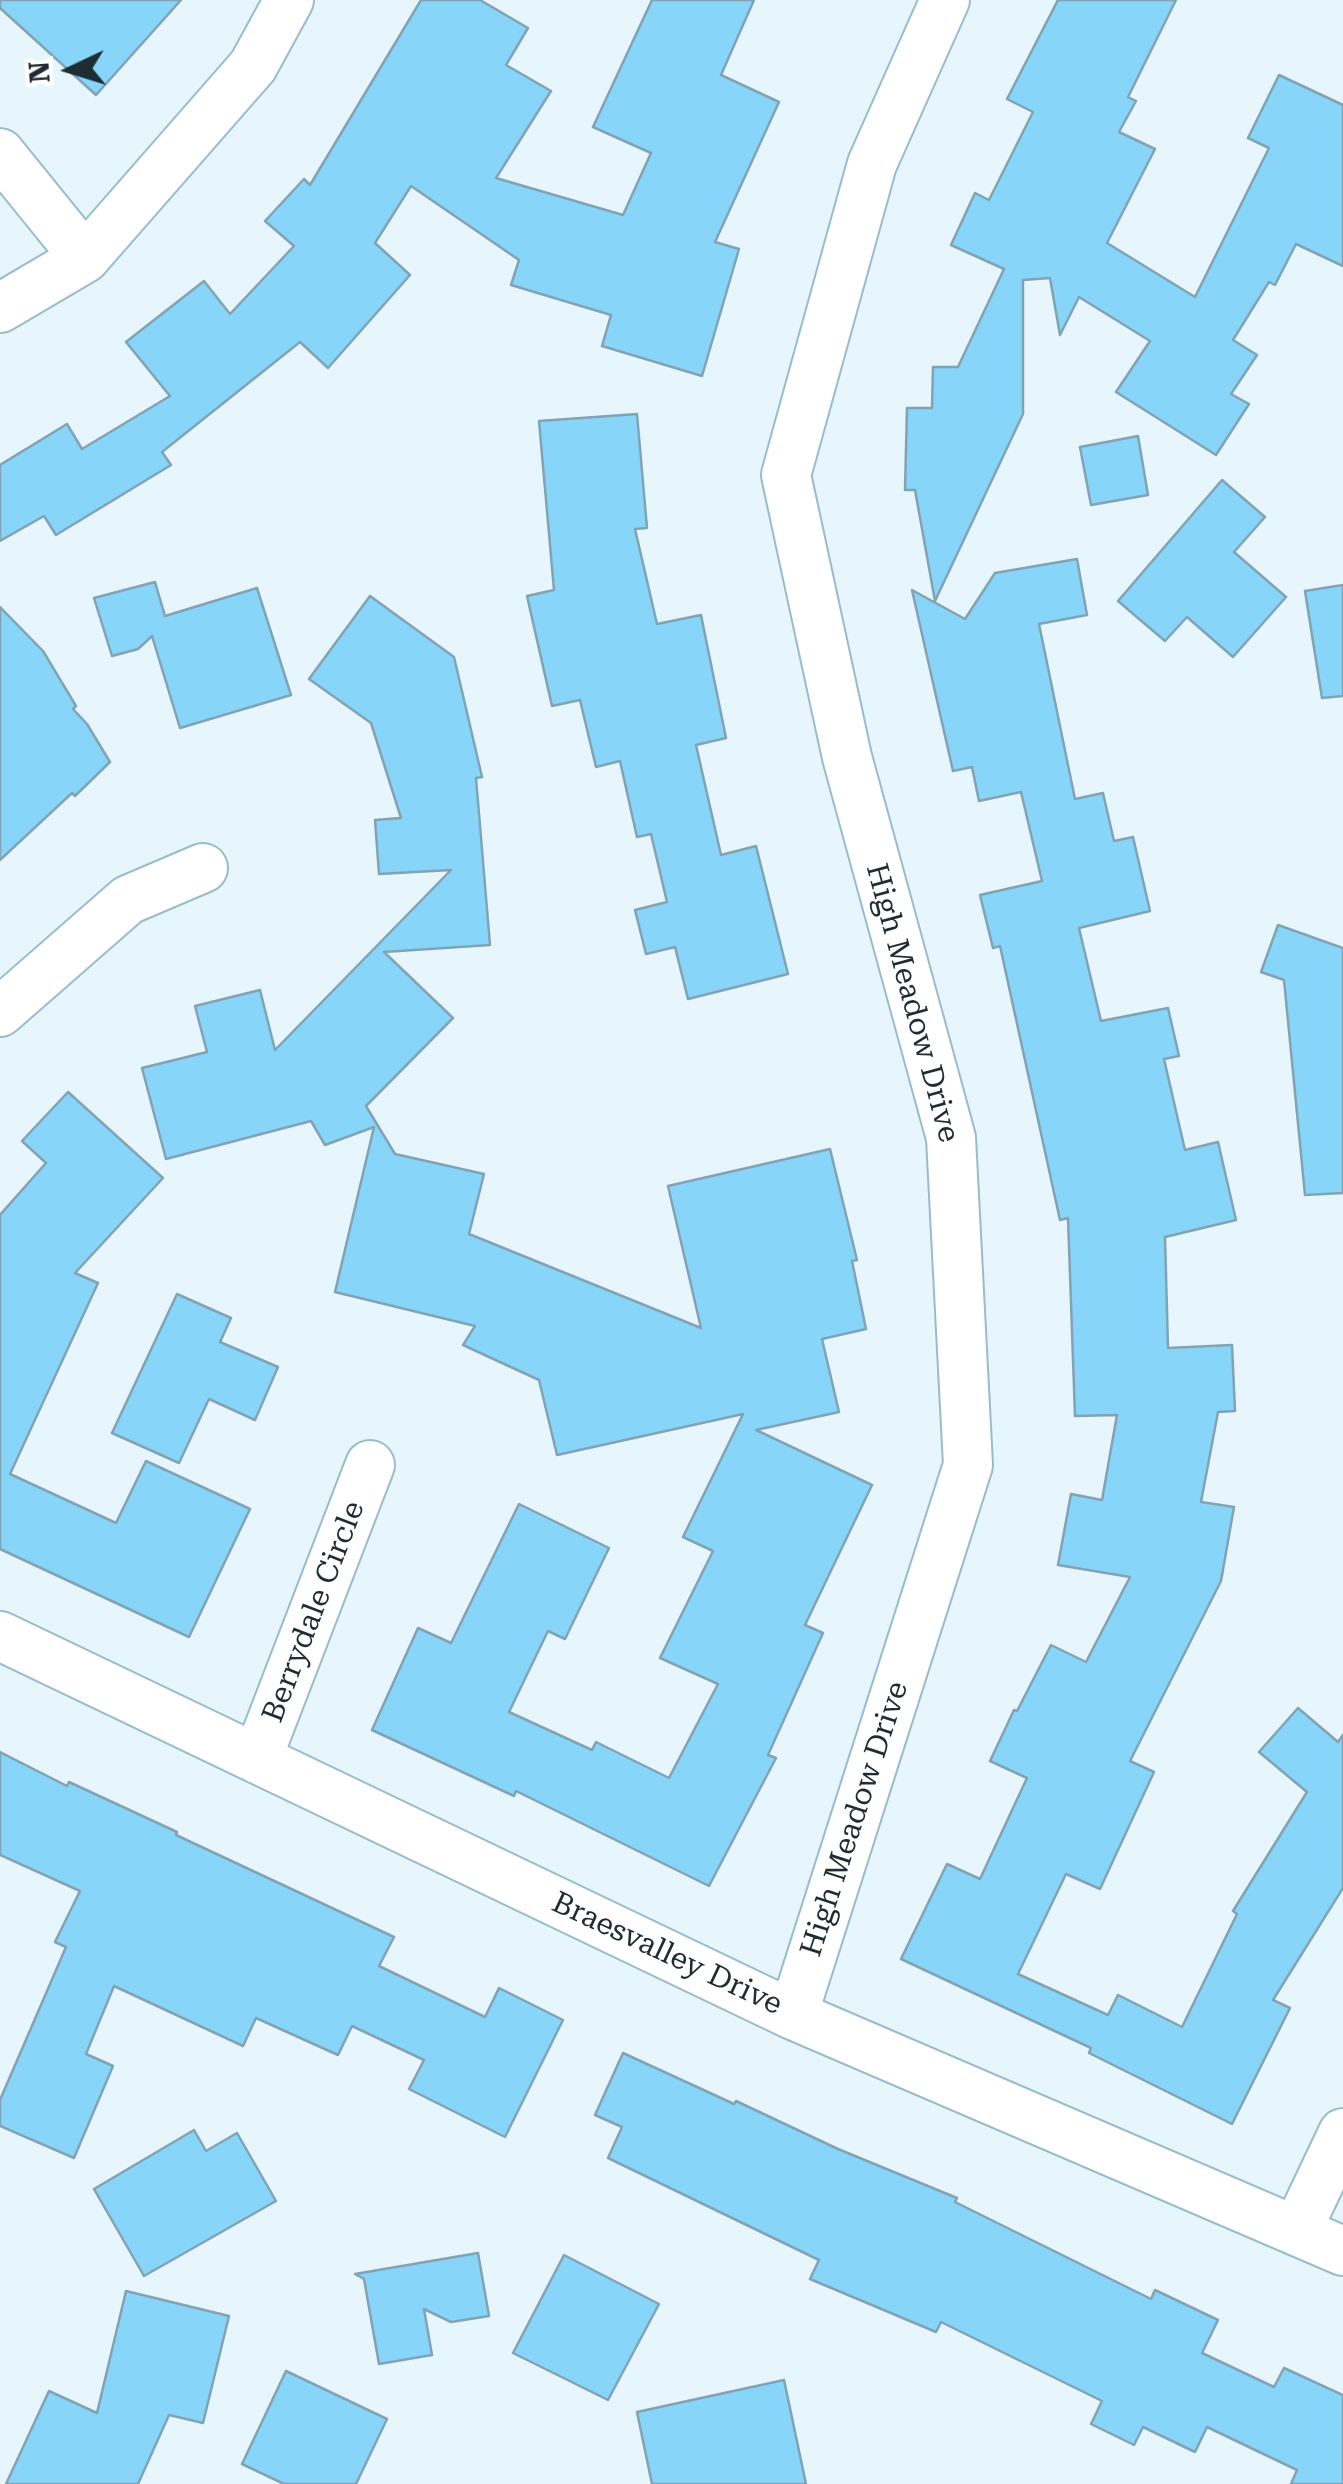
<!DOCTYPE html>
<style>
body{margin:0}
#map{position:relative;width:1343px;height:2484px;overflow:hidden;background:#e7f5fc;font-family:"Roboto Serif",serif}
canvas{display:block}
.north{position:absolute;left:20px;top:20px;width:100px;height:100px;-webkit-text-stroke:8px #fff;paint-order:stroke;rotate:266deg;font-size:28px;font-weight:700;line-height:40px;text-align:center;color:#1e2c33}
.north::after{content:'';display:block;margin:auto;width:35px;height:45px;background:#1e2c33;clip-path:polygon(50% 0,100% 100%,50% 72%,0 100%)}
</style>
<div id="map">
<canvas width="1343" height="2484"></canvas>
<div class="north">N</div>
</div>
<script>
const context = document.querySelector('canvas').getContext('2d');
context.lineJoin = 'round';
function fillPath(path, color) {
  context.fillStyle = color;
  context.fill(path, 'evenodd');
}
function shape(rows) {
  const path = new Path2D();
  for (const r of rows) {
    path.moveTo(r[0], r[1]);
    for (let i = 2; i < r.length; i += 2) path.lineTo(r[i], r[i + 1]);
  }
  return path;
}
function strokePath(path, color, width, dash) {
  context.strokeStyle = color;
  context.lineWidth = width;
  context.lineCap = dash ? 'butt' : 'round';
  context.setLineDash(dash || []);
  context.stroke(path);
}
function label(font, color, halo, rows, align = 'center') {
  context.font = font + ' "Roboto Serif",serif';
  context.lineWidth = 9;
  context.setLineDash([]);
  context.textBaseline = 'middle';
  context.strokeStyle = halo;
  context.fillStyle = color;
  for (const [text, x, y, turn = 0] of rows) {
    context.save();
    context.translate(x, y);
    context.rotate((+turn || 0) * Math.PI / 180);
    context.textAlign = isNaN(turn) ? turn : align;
    if (halo) context.strokeText(text, 0, 0);
    context.fillText(text, 0, 0);
    context.restore();
  }
}
const building = shape([
 [0,0,181,0,96,95,0,8,0,0],
 [421,0,480,0,528,28,506,65,551,91,496,178,623,215,651,153,593,127,652,0,754,0,721,75,779,102,715,242,739,249,702,376,602,346,611,315,511,285,519,260,411,186,375,243,410,275,328,368,300,342,162,452,171,465,56,535,44,516,0,541,0,465,67,424,82,449,170,396,126,342,204,281,230,314,294,246,265,221,304,179,310,185,421,0],
 [1058,0,1176,0,1128,97,1136,101,1119,132,1155,149,1107,243,1195,297,1269,148,1248,138,1279,75,1343,105,1343,266,1296,244,1275,285,1269,282,1233,340,1257,355,1231,394,1249,404,1216,455,1116,392,1150,341,1079,297,1060,335,1050,278,1023,280,1023,414,935,601,915,490,905,490,907,408,932,408,933,367,958,367,1004,269,951,245,975,193,989,200,1033,112,1007,99,1058,0],
 [637,414,647,528,635,529,657,624,701,615,726,738,696,745,721,855,756,846,788,974,688,999,675,947,646,954,635,910,667,902,651,834,637,837,620,761,596,767,580,700,552,706,527,596,554,590,539,421,637,414],
 [1138,436,1148,495,1091,505,1080,447,1138,436],
 [1222,480,1265,517,1234,552,1286,597,1233,657,1187,617,1165,641,1118,601,1222,480],
 [1077,559,1087,615,1039,624,1075,799,1103,793,1114,841,1133,837,1150,911,1079,928,1101,1021,1168,1008,1179,1056,1164,1059,1185,1150,1218,1142,1236,1220,1165,1237,1168,1348,1232,1345,1235,1411,1218,1412,1201,1502,1234,1507,1221,1581,1130,1761,1154,1772,1100,1889,1066,1874,1018,1974,1108,2015,1118,1995,1182,2027,1237,1914,1233,1911,1307,1792,1259,1752,1298,1708,1338,1742,1343,1735,1343,1888,1273,2000,1290,2008,1232,2124,1089,2053,1091,2048,901,1959,947,1864,980,1879,1027,1778,990,1761,1014,1710,1017,1711,1051,1645,1086,1662,1130,1577,1058,1565,1071,1494,1102,1500,1117,1415,1075,1416,1068,1218,1060,1220,1000,946,993,948,980,895,1042,881,1021,792,979,801,972,767,953,771,912,590,965,619,995,573,1077,559],
 [155,582,165,616,257,588,291,695,180,728,152,636,138,649,112,656,94,598,155,582],
 [1343,585,1343,696,1322,698,1305,591,1343,585],
 [370,596,454,657,482,777,476,778,490,945,384,952,453,1018,366,1106,395,1154,484,1174,469,1234,701,1328,668,1186,830,1149,857,1260,852,1261,866,1329,822,1339,839,1412,756,1430,872,1485,805,1625,823,1633,768,1755,776,1758,709,1886,516,1791,514,1796,372,1730,418,1628,451,1643,519,1504,609,1548,565,1639,548,1631,509,1712,592,1750,596,1742,669,1778,718,1684,660,1658,713,1551,683,1537,743,1414,557,1455,539,1380,463,1345,475,1326,335,1292,374,1127,325,1145,311,1121,166,1159,142,1068,207,1052,195,1006,260,990,275,1050,451,870,379,874,375,820,401,818,371,723,309,679,370,596],
 [0,607,43,651,76,706,73,709,87,724,110,762,75,796,72,793,0,860,0,607],
 [1278,925,1343,948,1343,1193,1305,1195,1284,980,1261,972,1278,925],
 [68,1092,163,1178,75,1273,98,1283,10,1474,116,1523,146,1461,250,1509,189,1637,0,1549,0,1215,46,1163,22,1141,68,1092],
 [177,1294,231,1318,220,1342,278,1367,255,1420,209,1399,179,1463,112,1433,177,1294],
 [0,1752,67,1786,69,1782,177,1832,176,1835,394,1937,379,1966,485,2017,499,1988,563,2020,505,2137,409,2089,424,2060,352,2026,338,2055,256,2018,243,2046,114,1986,86,2054,113,2066,74,2158,0,2126,0,2100,66,1947,55,1942,80,1891,0,1855,0,1752],
 [623,2053,734,2104,736,2101,838,2149,957,2198,955,2202,1151,2299,1155,2290,1218,2320,1202,2353,1274,2387,1284,2368,1343,2395,1343,2484,1291,2484,1297,2470,1207,2427,1195,2452,1143,2427,1134,2445,1091,2424,1102,2401,941,2322,936,2332,810,2279,819,2260,608,2158,622,2127,595,2115,623,2053],
 [194,2130,206,2151,237,2133,276,2201,144,2276,94,2189,194,2130],
 [478,2253,489,2316,451,2322,424,2309,432,2355,379,2364,364,2279,355,2274,478,2253],
 [564,2255,659,2304,608,2400,513,2353,564,2255],
 [126,2291,229,2316,203,2423,169,2415,138,2484,6,2484,49,2391,97,2413,126,2291],
 [286,2371,387,2419,356,2484,284,2484,242,2464,286,2371],
 [784,2380,806,2484,652,2484,637,2412,784,2380]
]);
fillPath(building, '#88d5fa');
strokePath(building, '#82a3b4', 2.5);
const minor = shape([
 [0,153,85,258],
 [0,308,85,258,253,66,289,0],
 [0,1012,128,900,203,868],
 [0,1636,793,2015,1343,2251],
 [257,1759,370,1465],
 [793,2015,968,1465,951,1138,847,757,786,475,872,164,945,0],
 [1297,2230,1343,2133]
]);
strokePath(minor, '#99bccd', 52);
strokePath(minor, '#fff', 48);
label('30px', '#1e2c33', '#fff', [
 ["High Meadow Drive",912,1003,75],
 ["Berrydale Circle",314,1612,-69],
 ["High Meadow Drive",855,1819,-72],
 ["Braesvalley Drive",667,1954,25]
]);
</script>
